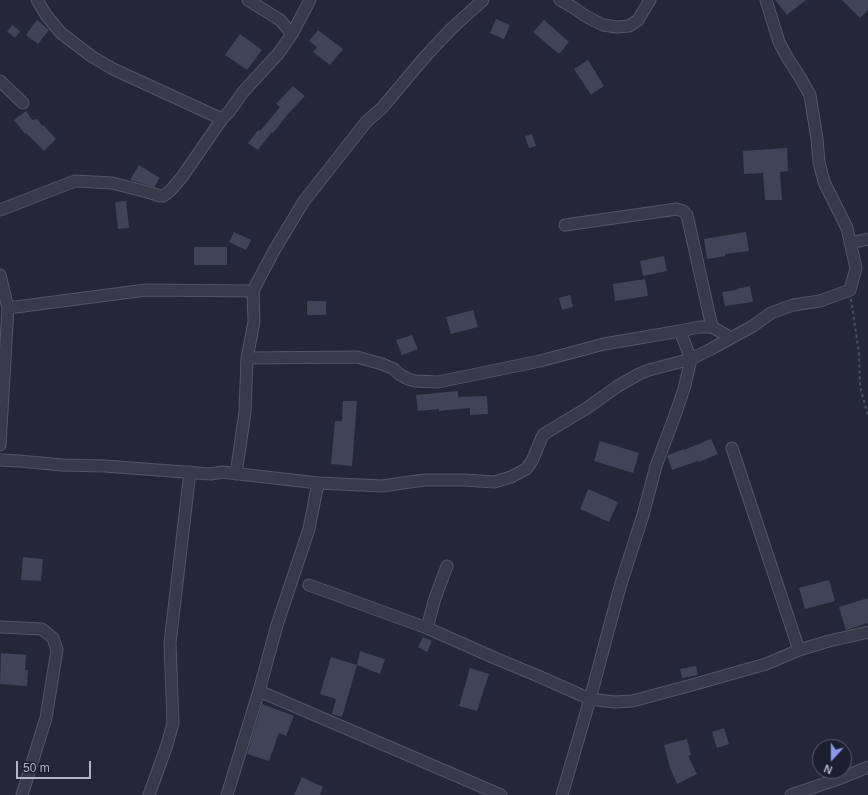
<!DOCTYPE html>
<style>
body{margin:0}
#map{position:relative;width:868px;height:795px;overflow:hidden;background:#232738;font-family:Helvetica,sans-serif}
canvas{display:block}
.north{position:absolute;left:812px;top:739px;width:40px;height:40px;box-sizing:border-box;background:#1c1f2e;border:1px solid #585b6a;border-radius:50%;rotate:201deg;font-size:11px;font-weight:700;line-height:16px;text-align:center;color:#b2b5c5}
.north::after{content:'';display:block;margin:auto;width:14px;height:18px;background:#8b9af0;clip-path:polygon(50% 0,100% 100%,50% 72%,0 100%)}
.scale{position:absolute;left:16px;top:761px;width:75px;height:18px;box-sizing:border-box;border:2px solid #b2b5c5;border-top:0;padding-left:5px;font-size:12px;line-height:14px;white-space:nowrap;color:#b2b5c5;-webkit-text-stroke:3px #1c1f2e;paint-order:stroke}
</style>
<div id="map">
<canvas width="868" height="795"></canvas>
<div class="north">N</div>
<div class="scale">50 m</div>
</div>
<script>
const context = document.querySelector('canvas').getContext('2d');
context.lineJoin = 'round';
function fillPath(path, color) {
  context.fillStyle = color;
  context.fill(path, 'evenodd');
}
function shape(rows) {
  const path = new Path2D();
  for (const r of rows) {
    path.moveTo(r[0], r[1]);
    for (let i = 2; i < r.length; i += 2) path.lineTo(r[i], r[i + 1]);
  }
  return path;
}
function strokePath(path, color, width, dash) {
  context.strokeStyle = color;
  context.lineWidth = width;
  context.lineCap = dash ? 'butt' : 'round';
  context.setLineDash(dash || []);
  context.stroke(path);
}
fillPath(shape([
 [775,0,806,0,787,15],
 [842,0,868,0,868,10,860,18],
 [496,19,510,25,504,39,490,33],
 [37,20,49,30,38,44,26,35],
 [544,20,569,42,559,54,533,32],
 [12,25,20,31,15,38,7,32],
 [318,30,343,49,330,65,313,52,317,47,309,41],
 [240,34,262,50,247,70,225,55],
 [588,60,604,86,591,95,574,69],
 [293,86,305,96,288,114,273,133,272,132,258,150,248,143,258,130,260,131,280,107,276,104],
 [26,111,32,120,37,119,42,126,43,125,56,139,44,151,26,133,25,134,14,120],
 [532,134,536,146,529,148,525,136],
 [787,148,788,171,780,172,782,200,765,200,763,173,744,174,743,151],
 [139,165,160,178,154,187,130,180],
 [126,201,129,228,118,229,115,202],
 [234,232,251,240,246,250,229,242],
 [746,232,749,251,725,254,725,256,707,259,704,239],
 [194,247,227,247,227,265,194,265],
 [664,256,667,271,643,276,640,261],
 [645,279,648,296,615,301,613,284],
 [750,286,753,302,725,306,722,292,737,290,737,289],
 [570,295,573,307,562,310,559,298],
 [307,301,326,301,326,315,307,315],
 [473,310,478,327,451,334,446,317],
 [412,335,418,349,402,355,396,340],
 [458,391,458,397,487,396,488,414,470,415,470,408,439,411,439,409,418,411,416,395],
 [343,401,357,401,352,466,331,464,335,421,342,421],
 [711,439,718,454,699,462,698,461,672,470,667,456,668,455,684,449,684,450],
 [600,441,639,453,633,473,594,461],
 [588,489,618,502,609,522,580,509],
 [23,557,43,559,41,581,21,580],
 [829,580,835,601,805,609,799,588],
 [868,598,868,623,846,630,839,607],
 [423,637,432,641,427,652,418,647],
 [360,651,385,659,380,674,357,665],
 [1,653,26,655,25,670,28,670,27,686,0,684],
 [331,657,357,665,342,717,332,714,336,699,320,694],
 [696,666,698,675,682,678,680,669],
 [470,668,489,674,477,711,459,706],
 [262,704,294,716,286,736,279,733,269,761,247,754],
 [724,728,729,744,717,748,712,732],
 [687,739,691,755,688,756,697,774,677,784,670,768,664,745],
 [302,777,323,787,320,795,294,795]
]), '#404458');
const street = shape([
 [37,0,46,15,61,33,91,56,113,69,222,119],
 [248,0,280,20,292,34],
 [560,0,571,6,587,17,603,25,617,27,629,26,638,20,650,0],
 [0,81,23,103],
 [0,210,75,181,112,183,151,193,160,196,163,196,170,191,182,177,222,119,229,112,243,92,278,54,292,34,310,0],
 [565,225,677,209,683,211,687,215,712,327],
 [850,243,868,239],
 [0,275,8,308,0,445],
 [8,308,146,290,253,291],
 [247,358,357,357,382,364,394,369,399,374,408,379,415,381,438,382,540,361,604,344,680,331,699,327,712,327,731,338],
 [732,448,799,650],
 [0,460,19,461,62,465,105,466,197,473,211,474,222,472,318,483,382,486,424,480,465,480,494,482,511,477,526,469,532,461,542,437,544,434,587,408,618,386,639,374,649,370,691,359,711,349,753,326,771,313,793,305,820,301,850,290,856,268,847,228,824,182,819,162,817,139,810,95,801,79,787,57,779,42,766,0],
 [236,474,245,412,247,358,254,322,253,291,258,281,275,249,304,201,352,140,366,122,382,108,424,58,450,30,483,0],
 [309,585,427,628,497,659,538,676,590,699,614,702,632,701,640,699,692,685,766,664,799,650,829,641,868,632],
 [0,627,42,629,53,638,57,650,46,718,22,795],
 [427,628,435,598,447,566],
 [259,691,501,795],
 [149,795,167,745,173,723,170,643,190,472],
 [227,795,259,691,277,625,309,529,318,483],
 [562,795,590,699,620,587,643,515,656,466,674,418,684,389,691,359,680,331],
 [791,795,841,778,868,767]
]);
strokePath(street, '#525564', 13);
strokePath(shape([
 [851,299,859,353,860,386,868,417]
]), '#455259', 2, [3, 3]);
strokePath(street, '#373a49', 11);
</script>
